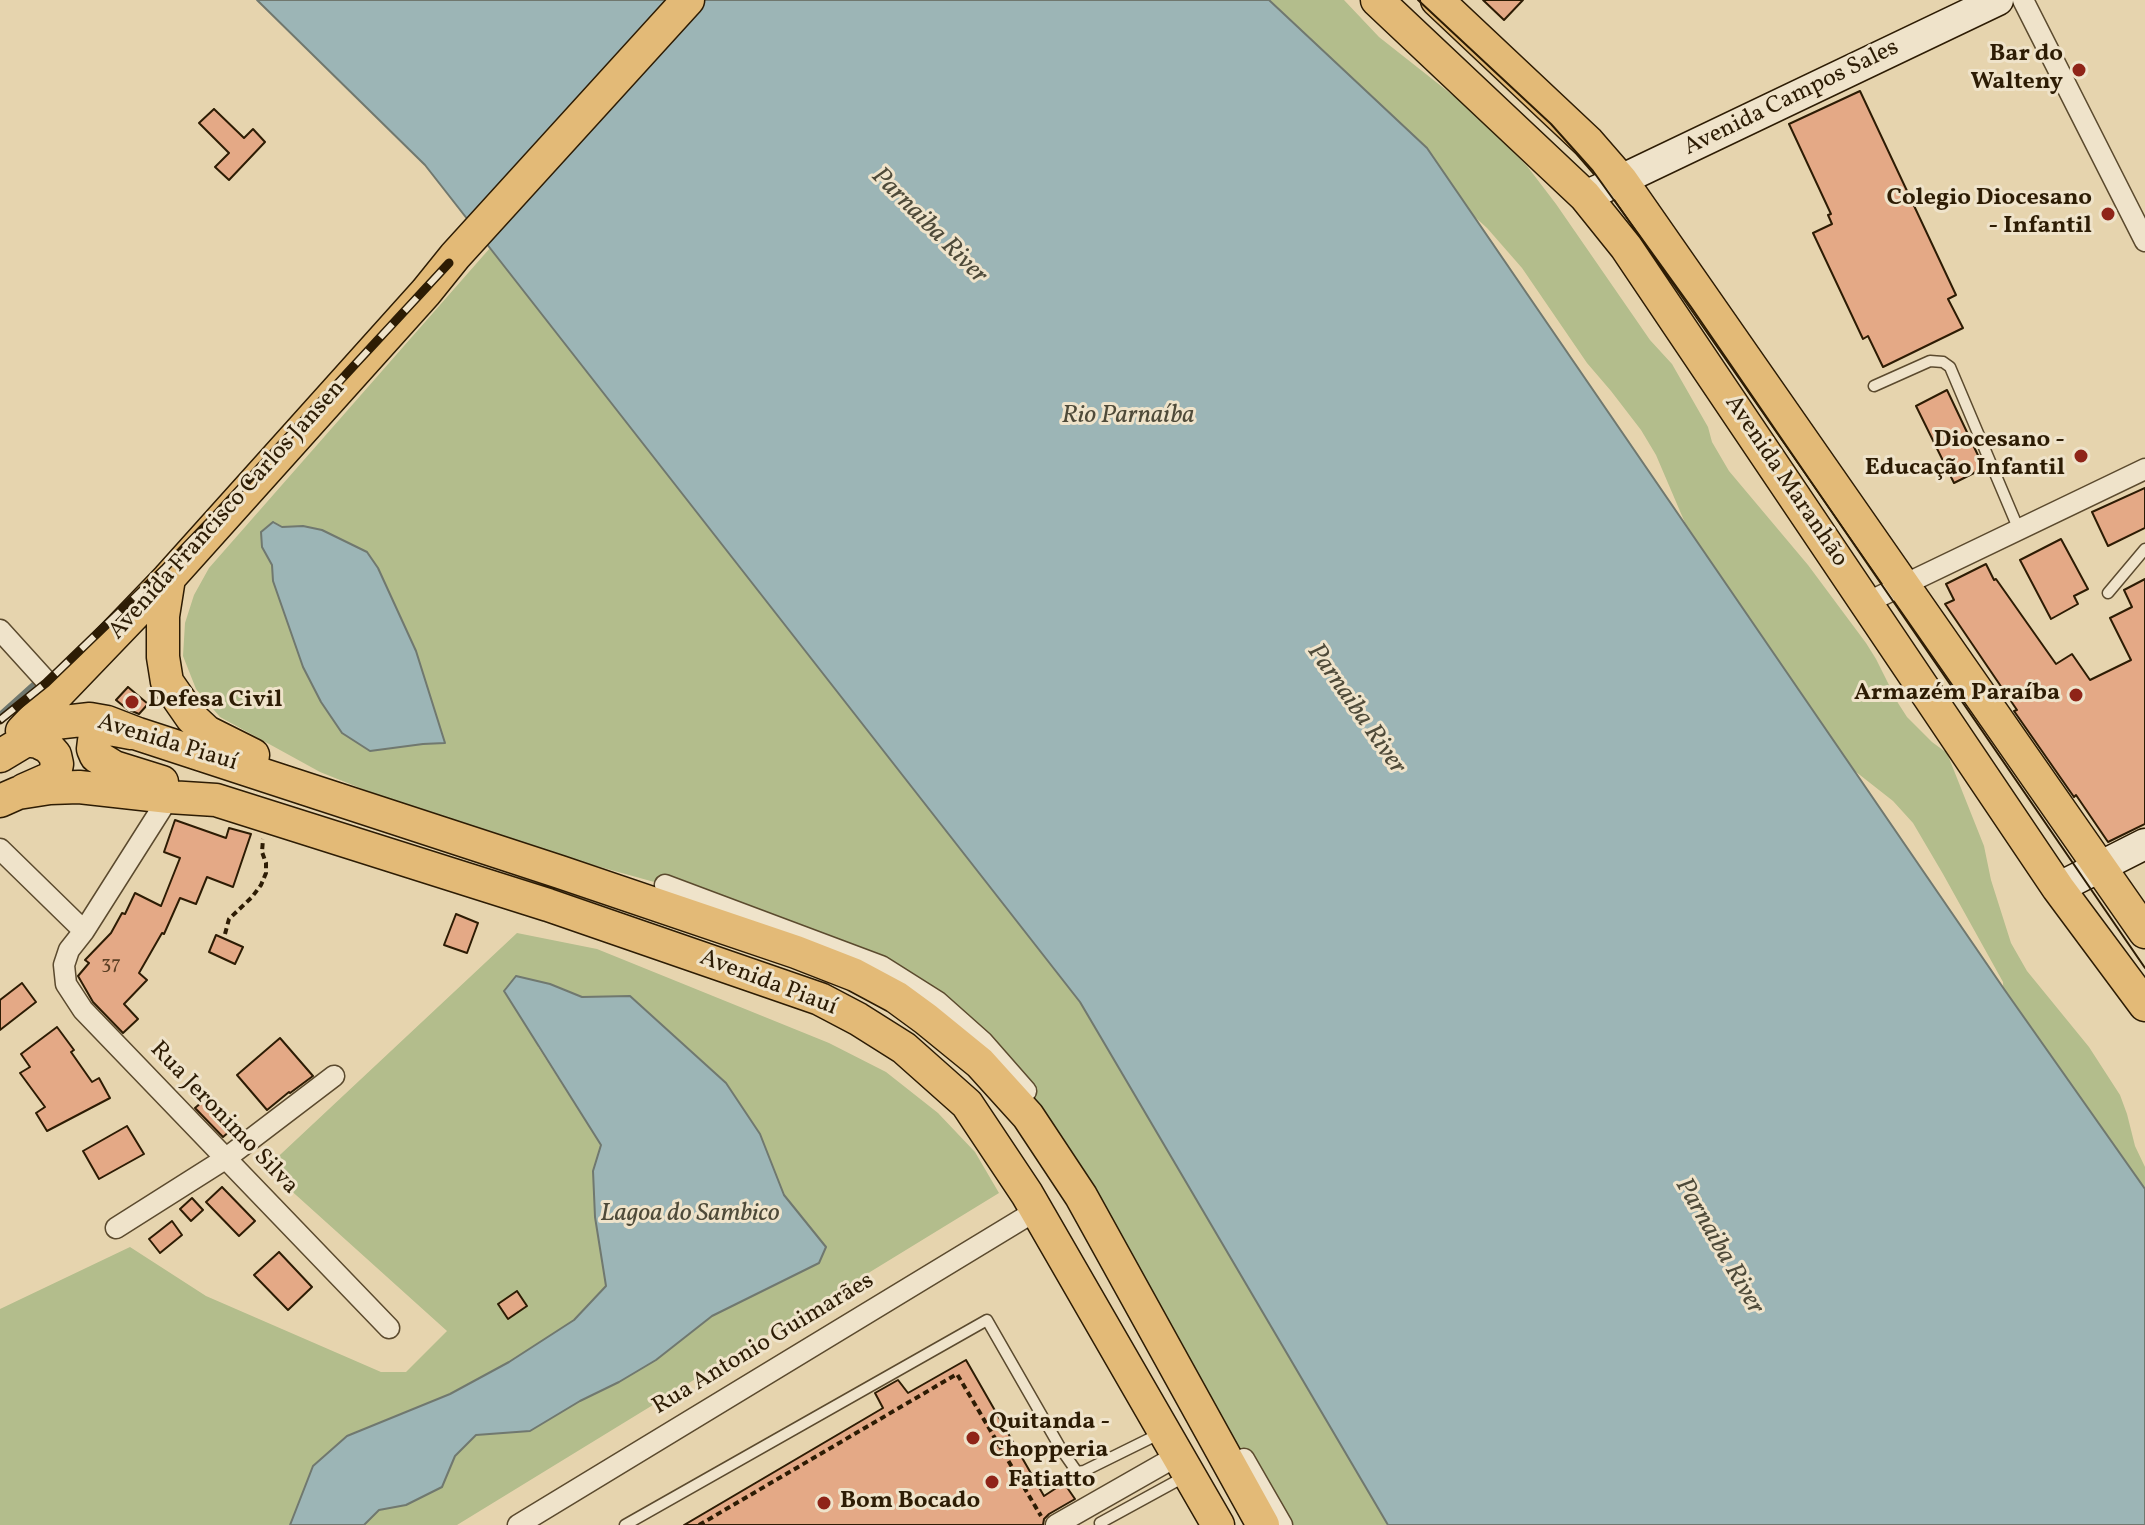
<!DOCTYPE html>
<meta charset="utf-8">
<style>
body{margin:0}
canvas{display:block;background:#e6d4ae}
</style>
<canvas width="2145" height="1525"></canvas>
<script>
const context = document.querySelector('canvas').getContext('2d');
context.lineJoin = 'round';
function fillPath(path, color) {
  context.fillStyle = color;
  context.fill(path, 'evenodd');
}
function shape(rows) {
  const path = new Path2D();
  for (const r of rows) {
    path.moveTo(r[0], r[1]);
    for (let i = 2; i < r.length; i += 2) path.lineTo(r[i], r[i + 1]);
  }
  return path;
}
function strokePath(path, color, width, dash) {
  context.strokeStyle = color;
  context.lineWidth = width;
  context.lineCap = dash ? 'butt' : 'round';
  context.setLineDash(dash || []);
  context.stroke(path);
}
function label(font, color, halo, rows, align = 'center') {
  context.font = font + ' Vollkorn,serif';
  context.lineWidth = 6;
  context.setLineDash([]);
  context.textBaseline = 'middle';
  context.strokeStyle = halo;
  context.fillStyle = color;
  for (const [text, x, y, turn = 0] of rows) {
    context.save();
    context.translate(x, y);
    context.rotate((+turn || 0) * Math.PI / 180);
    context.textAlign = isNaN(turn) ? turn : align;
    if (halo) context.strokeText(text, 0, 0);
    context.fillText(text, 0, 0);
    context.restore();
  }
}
fillPath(shape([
 [1236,0,1344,0,1379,37,1474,112,1527,166,1556,204,1650,340,1672,364,1708,427,1712,442,1729,471,1808,565,1866,643,1876,659,1898,703,1907,717,1932,742,1947,753,1984,846,1991,880,2011,943,2027,971,2089,1047,2120,1095,2127,1114,2135,1146,2145,1167,2145,1294,2005,1028,2003,982,1943,874,1913,823,1893,801,1851,768,1703,565,1656,455,1641,430,1611,391,1587,363,1522,268,1487,228],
 [490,248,1080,1002,1388,1525,1282,1525,983,1042,665,885,460,828,320,772,220,717,196,689,183,656,185,623,194,595,209,568],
 [517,933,597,949,829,1043,886,1072,938,1113,975,1152,999,1193,457,1525,364,1525,379,1510,406,1505,442,1487,455,1456,477,1435,530,1431,580,1401,619,1382,656,1360,712,1316,757,1292,826,1247,784,1195,760,1134,630,996,582,997,550,984,538,1047,601,1145,593,1171,595,1217,606,1286,574,1320,509,1362,450,1394,294,1518,290,1525,0,1525,0,1309,130,1247,206,1296,381,1372,406,1372,447,1331,266,1168]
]), '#b3bd8c');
const water = shape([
 [257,0,1269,0,1427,148,2004,989,2145,1189,2145,1525,1388,1525,1080,1002,425,165,257,0],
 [273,522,282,527,303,526,322,530,367,552,378,568,416,651,445,743,423,744,370,751,342,733,321,702,303,667,273,581,272,565,262,547,261,532,273,522],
 [516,976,550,984,582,997,630,996,726,1083,760,1134,784,1195,826,1247,819,1263,712,1316,656,1360,619,1382,580,1401,530,1431,476,1435,455,1456,442,1487,406,1505,379,1510,364,1525,290,1525,313,1466,347,1436,450,1394,509,1362,574,1320,606,1286,595,1217,593,1171,601,1145,504,991,516,976]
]);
fillPath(water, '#9cb5b6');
strokePath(water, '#70786f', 2);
strokePath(shape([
 [0,715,39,680]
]), '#70786f', 6);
const building = shape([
 [1483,0,1523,0,1504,20,1483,0],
 [1860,91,1956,295,1948,299,1963,328,1883,367,1868,336,1863,339,1813,233,1832,224,1828,215,1831,214,1789,124,1860,91],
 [214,109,244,138,253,129,265,142,229,180,215,167,229,153,199,123,214,109],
 [1947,390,1984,468,1954,483,1916,406,1947,390],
 [2145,488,2145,528,2108,546,2092,512,2145,488],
 [2061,539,2088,589,2074,596,2078,604,2051,619,2020,560,2061,539],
 [1986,564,1994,580,1996,579,2056,664,2072,654,2090,680,2131,660,2110,618,2132,607,2124,590,2145,579,2145,824,2108,842,2076,795,2074,797,2014,711,2017,710,1945,604,1954,600,1946,584,1986,564],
 [128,687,148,704,139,714,127,709,116,700,128,687],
 [175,820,226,838,229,828,251,834,233,887,207,877,196,904,180,898,164,934,162,933,139,973,147,980,124,1004,138,1019,123,1033,93,1002,78,976,89,963,85,960,111,933,122,913,125,914,135,893,161,906,180,858,164,852,175,820],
 [456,914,478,923,467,953,444,945,456,914],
 [216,935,243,947,235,964,209,952,216,935],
 [22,983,36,1002,0,1030,0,1000,22,983],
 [57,1027,74,1050,71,1052,92,1082,99,1078,110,1098,47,1131,36,1113,45,1107,20,1073,30,1067,21,1054,57,1027],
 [280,1038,313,1076,290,1093,289,1092,267,1110,237,1075,280,1038],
 [210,1095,237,1125,223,1137,195,1108,210,1095],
 [127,1126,144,1154,99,1179,83,1151,127,1126],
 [222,1187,255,1221,239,1236,206,1202,222,1187],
 [192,1198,203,1210,191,1221,180,1209,192,1198],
 [172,1221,182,1235,160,1253,149,1239,172,1221],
 [279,1252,312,1287,288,1310,254,1275,279,1252],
 [517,1291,527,1306,508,1319,498,1304,517,1291],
 [966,1360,1044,1496,1064,1483,1075,1499,1049,1514,1044,1519,1043,1525,684,1525,883,1408,875,1393,898,1380,908,1393,966,1360]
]);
fillPath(building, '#e4a986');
strokePath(building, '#2d1c04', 2);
const lane = shape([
 [1874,386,1930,361,1943,362,1950,367,2019,530],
 [2108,593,2145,549],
 [625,1525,987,1320,1061,1449,1077,1472,1084,1471,1161,1433],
 [1101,1525,1100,1523,1184,1477]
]);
const street = shape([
 [2023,0,2145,241],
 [1866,603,2145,469],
 [0,630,58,694],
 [169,797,84,931,69,950,64,965,66,984,83,1010,389,1328],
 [0,849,84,931],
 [665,885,881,966,938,1002,983,1042,1026,1091],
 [116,1228,225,1159,334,1076],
 [1244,1459,1282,1525],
 [518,1525,1037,1210],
 [1056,1525,1177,1456]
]);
const secondary = shape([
 [1585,196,1621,180,1998,0],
 [2058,888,2145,844]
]);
const primary = shape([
 [1377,0,1585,196,1626,247,2058,888,2145,1005],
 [1437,0,1588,142,1621,180,2145,932],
 [169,578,163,616,163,657,167,682,192,718,207,732,253,755],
 [22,731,169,578,426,292,455,256,688,0],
 [131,733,110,729,99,733,94,741,93,749,96,756,114,767,162,782],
 [24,740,38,742,48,747,55,755,57,764,55,773,49,779,24,790],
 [0,756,55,723,90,719,107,722,138,734,560,872,796,952,855,975,896,997,926,1019,980,1063,1028,1116,1081,1196,1263,1525],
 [0,801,18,793,50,788,79,787,169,797,216,800,548,905,820,999,858,1019,904,1048,967,1104,1027,1194,1218,1525]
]);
strokePath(lane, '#5b4a2e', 13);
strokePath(street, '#5b4a2e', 23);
strokePath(secondary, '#2d1c04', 33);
strokePath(primary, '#2d1c04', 35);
strokePath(shape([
 [225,934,229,919,252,897,261,885,266,873,266,863,262,852,263,839],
 [699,1525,957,1374,1041,1516]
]), '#2d1c04', 4, [6, 4]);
strokePath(lane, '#efe3ca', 10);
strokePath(street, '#efe3ca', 20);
strokePath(secondary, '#efe3ca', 30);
strokePath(primary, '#e3ba77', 32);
strokePath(shape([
 [1418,0,1551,124,1593,171,1691,307,2145,968]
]), '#2d1c04', 2);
const rail = shape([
 [0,720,46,683,164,569,212,519,449,263]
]);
strokePath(rail, '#2d1c04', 9);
strokePath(rail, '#efe3ca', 6, [18]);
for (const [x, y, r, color] of [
 [2079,70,8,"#8f2418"],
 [2108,214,8,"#8f2418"],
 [2081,456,8,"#8f2418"],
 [2076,695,8,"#8f2418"],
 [132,702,8,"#8f2418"],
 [973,1438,8,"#8f2418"],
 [992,1482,8,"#8f2418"],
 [824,1503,8,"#8f2418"]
]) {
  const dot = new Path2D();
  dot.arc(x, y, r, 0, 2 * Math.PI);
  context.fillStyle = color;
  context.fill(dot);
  strokePath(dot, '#efe3ca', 3);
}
label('20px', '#5b3f24', null, [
 ["37",111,965]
]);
label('bold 24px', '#2d1c04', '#efe3ca', [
 ["Bar do",2063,56],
 ["Walteny",2063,84],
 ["Colegio Diocesano",2092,200],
 ["- Infantil",2092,228],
 ["Diocesano -",2065,442],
 ["Educação Infantil",2065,470],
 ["Armazém Paraíba",2060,695],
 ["Defesa Civil",148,702,"left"],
 ["Quitanda -",989,1424,"left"],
 ["Chopperia",989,1452,"left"],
 ["Fatiatto",1008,1482,"left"],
 ["Bom Bocado",840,1503,"left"]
], 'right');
label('24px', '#2d1c04', '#efe3ca', [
 ["Avenida Campos Sales",1792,99,-26],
 ["Avenida Maranhão",1785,482,56],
 ["Avenida Francisco Carlos Jansen",228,511,-48],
 ["Avenida Piauí",167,744,17],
 ["Avenida Piauí",768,984,21],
 ["Rua Jeronimo Silva",223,1119,46],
 ["Rua Antonio Guimarães",764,1345,-31]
]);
label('italic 26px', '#4e4a39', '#efe3ca', [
 ["Parnaiba River",928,227,45],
 ["Rio Parnaíba",1128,417],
 ["Parnaiba River",1355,710,55],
 ["Lagoa do Sambico",690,1215],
 ["Parnaiba River",1718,1247,60]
]);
</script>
